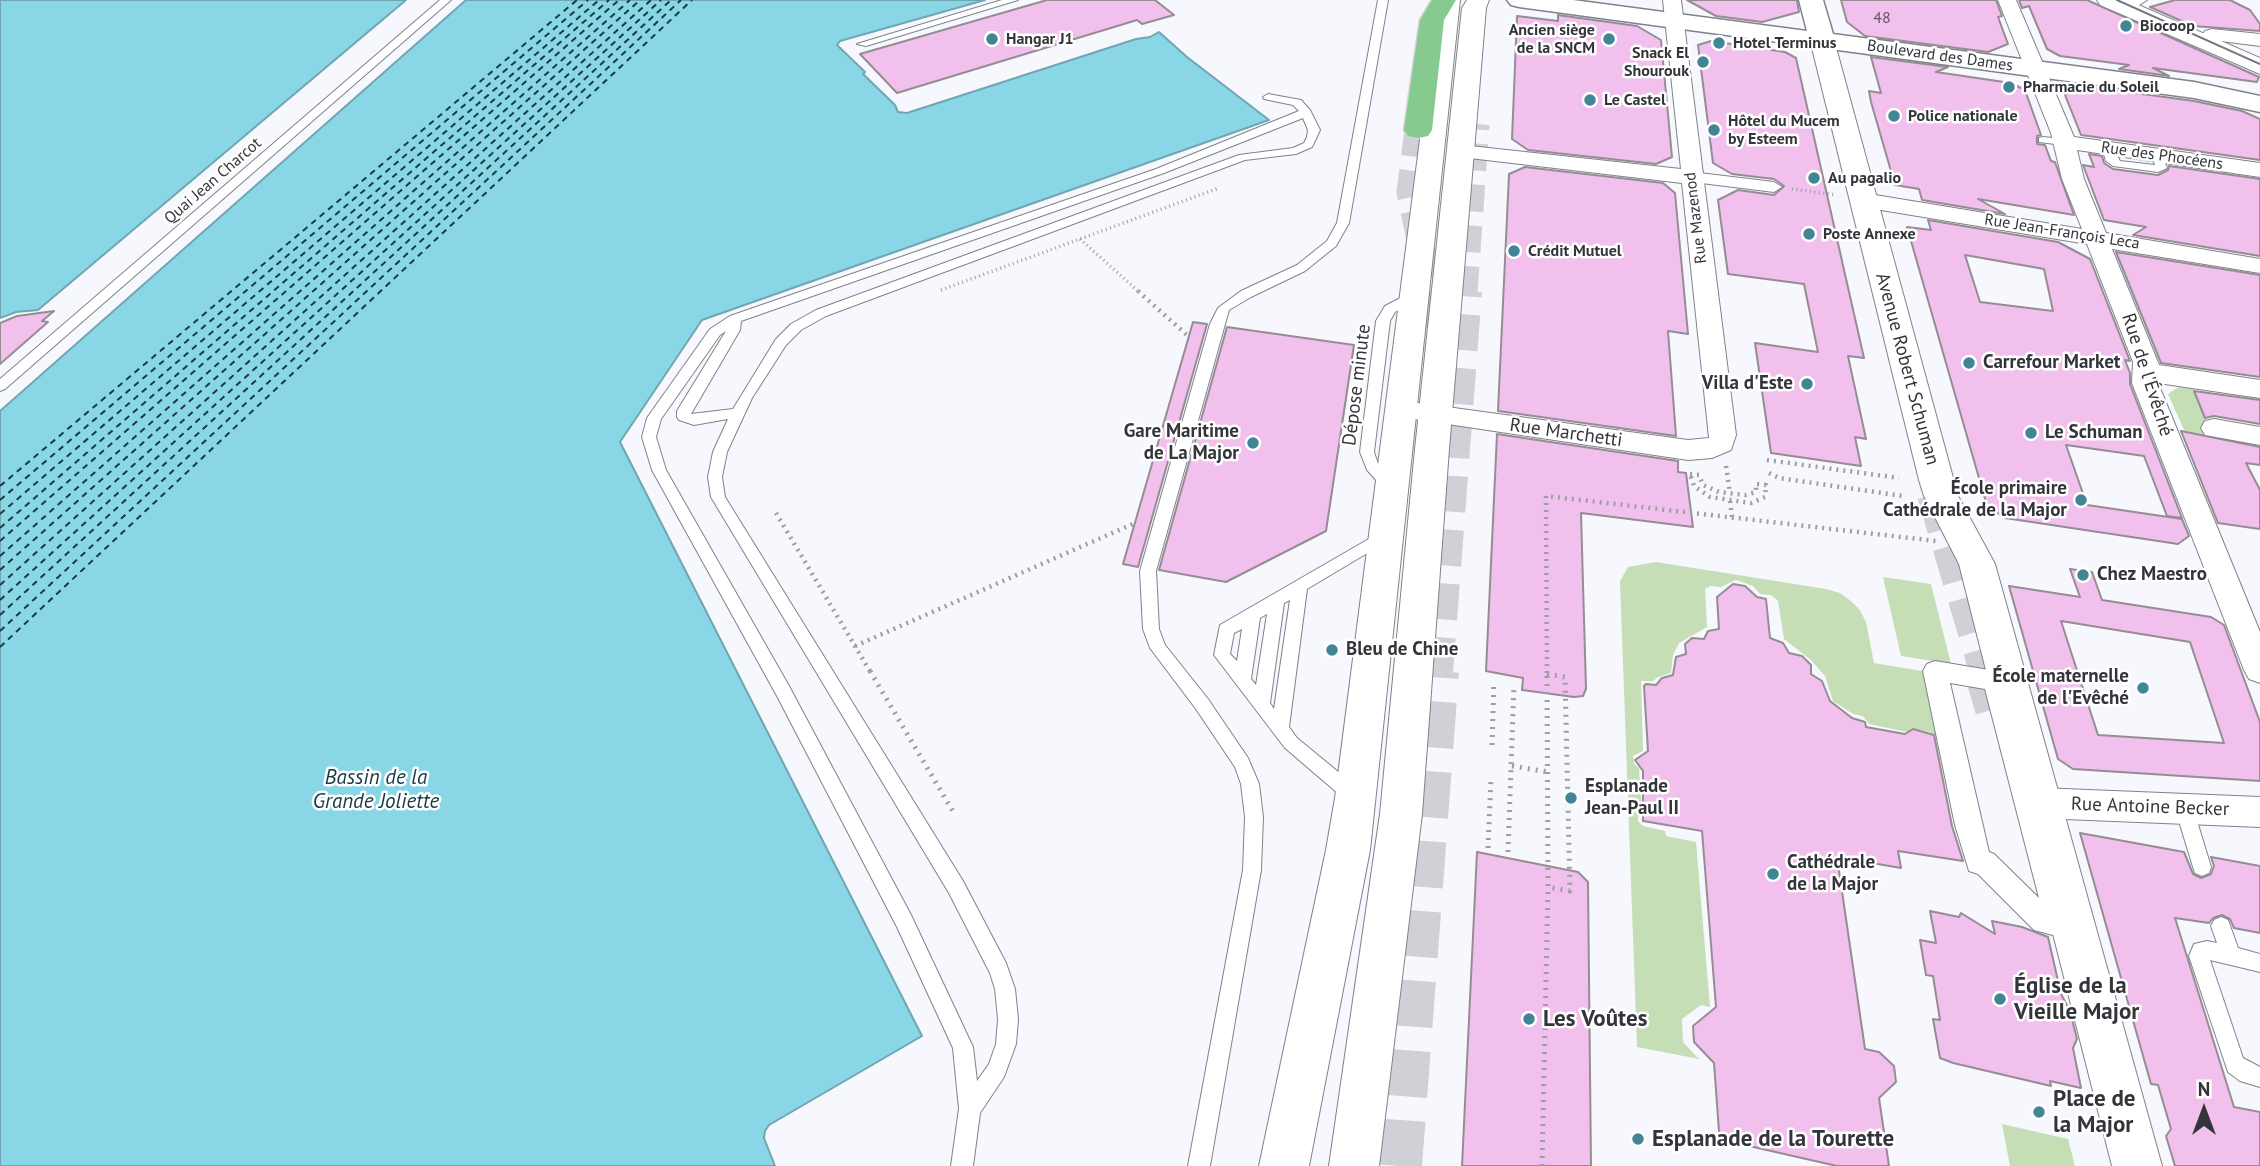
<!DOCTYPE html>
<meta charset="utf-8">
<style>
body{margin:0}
#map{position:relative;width:2260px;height:1166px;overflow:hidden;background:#f7f8fd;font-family:"PT Sans",sans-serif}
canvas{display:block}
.north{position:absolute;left:2169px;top:1075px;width:70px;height:70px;-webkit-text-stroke:5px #fff;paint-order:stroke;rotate:0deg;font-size:19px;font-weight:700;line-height:28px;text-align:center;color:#34353a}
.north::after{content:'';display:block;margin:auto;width:24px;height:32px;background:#34353a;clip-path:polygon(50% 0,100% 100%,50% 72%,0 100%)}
</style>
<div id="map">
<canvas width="2260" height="1166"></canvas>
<div class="north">N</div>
</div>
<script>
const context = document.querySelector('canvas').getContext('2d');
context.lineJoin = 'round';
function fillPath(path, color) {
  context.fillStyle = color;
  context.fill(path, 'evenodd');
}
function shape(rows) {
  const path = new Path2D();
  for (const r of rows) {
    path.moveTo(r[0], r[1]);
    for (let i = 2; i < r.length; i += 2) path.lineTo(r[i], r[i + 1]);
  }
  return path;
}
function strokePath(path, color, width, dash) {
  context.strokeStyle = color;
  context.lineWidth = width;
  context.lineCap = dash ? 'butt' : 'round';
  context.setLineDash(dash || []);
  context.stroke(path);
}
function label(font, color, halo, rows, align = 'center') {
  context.font = font + ' "PT Sans",sans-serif';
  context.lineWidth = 5;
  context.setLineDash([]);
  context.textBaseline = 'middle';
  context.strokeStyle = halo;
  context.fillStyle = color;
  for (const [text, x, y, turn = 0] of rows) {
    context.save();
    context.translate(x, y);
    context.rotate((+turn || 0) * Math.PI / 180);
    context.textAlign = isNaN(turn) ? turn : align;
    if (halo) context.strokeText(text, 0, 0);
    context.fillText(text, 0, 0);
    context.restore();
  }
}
fillPath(shape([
 [2179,387,2193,389,2213,437,2185,432,2168,394],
 [1656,562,1826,589,1840,593,1851,601,1860,610,1866,622,1874,663,1927,672,1956,827,1936,737,1930,732,1913,729,1907,732,1869,724,1863,716,1853,714,1833,701,1825,676,1811,660,1784,639,1778,601,1771,595,1760,594,1753,586,1736,580,1721,587,1710,586,1705,589,1707,627,1679,643,1673,655,1671,673,1658,677,1653,681,1641,681,1643,751,1633,756,1634,764,1639,768,1642,812,1638,815,1638,821,1643,826,1665,831,1666,836,1696,842,1710,1007,1701,1005,1682,1019,1683,1042,1699,1059,1637,1047,1620,581,1628,567],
 [1883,577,1931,584,1951,664,1901,656],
 [2002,1124,2068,1139,2075,1166,2010,1166]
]), '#c5deb5');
const water = shape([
 [0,0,406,0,38,310,16,312,0,318,0,0],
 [466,0,985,0,840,41,837,45,865,72,863,74,895,105,898,112,907,113,1136,39,1150,37,1159,32,1187,57,1269,120,702,320,620,442,922,1036,769,1125,765,1131,764,1138,775,1166,0,1166,0,411,466,0]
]);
fillPath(water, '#89d6e6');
strokePath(water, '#70a6b2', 2);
strokePath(shape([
 [0,486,577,0],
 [0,500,588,0],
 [0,514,599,0],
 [0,528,609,0],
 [0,541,619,0],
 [0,556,630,0],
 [0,570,640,0],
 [0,585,651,0],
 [0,600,661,0],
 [0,615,671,0],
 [0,631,681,0],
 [0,647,692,0]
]), '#163b42', 2, [6, 5]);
const building = shape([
 [1047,0,1155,0,1174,15,1142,24,1137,20,897,93,860,54,1047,0],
 [1687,0,1797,0,1799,12,1762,22,1716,16,1687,0],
 [1841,0,1996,0,2002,16,1998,17,2008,44,1988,52,1865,36,1847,22,1841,0],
 [2019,0,2087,0,2259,77,2257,82,2153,68,2169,76,2119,69,2129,65,2060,56,2047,49,2029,6,2022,8,2019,0],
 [2175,0,2230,0,2250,10,2260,24,2260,31,2193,26,2150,7,2175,0],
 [1558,15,1637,26,1661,40,1672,157,1656,164,1528,150,1512,139,1517,16,1558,21,1558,15],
 [1711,41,1785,52,1796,58,1864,358,1848,356,1866,439,1855,437,1861,466,1771,453,1755,343,1818,352,1804,284,1728,274,1718,200,1738,190,1774,195,1784,186,1774,179,1732,174,1713,163,1698,45,1711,41],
 [1871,57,1948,67,1936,72,2011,83,2025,90,2041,135,2037,136,2037,144,2045,145,2051,161,2055,162,2074,215,1978,199,2005,214,1922,200,1919,189,1895,185,1871,102,1869,91,1881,93,1871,57],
 [2083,86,2194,101,2242,111,2260,119,2260,160,2081,135,2065,95,2083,86],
 [2089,154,2102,156,2104,163,2113,169,2158,175,2168,170,2169,166,2260,179,2260,256,2133,235,2146,227,2104,220,2083,165,2094,167,2089,154],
 [1525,167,1663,183,1675,193,1688,334,1668,331,1676,436,1498,411,1509,174,1525,167],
 [1928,220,2058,242,2090,259,2130,361,2125,360,2130,373,2130,384,2182,518,2167,516,2144,456,2066,445,2087,505,2182,519,2189,536,2178,544,2005,518,1987,506,1907,227,1931,230,1928,220],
 [1965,255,2044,269,2053,311,1980,302,1965,255],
 [2116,252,2260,275,2260,377,2161,363,2116,252],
 [54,311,42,321,48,322,0,364,0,323,17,316,54,311],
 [1193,322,1207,324,1138,567,1123,564,1193,322],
 [1227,327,1354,345,1326,531,1226,582,1159,570,1227,327],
 [2194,391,2260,400,2260,424,2214,416,2205,418,2194,391],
 [2181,431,2260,447,2260,465,2246,463,2260,490,2260,529,2218,523,2181,431],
 [1497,434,1678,461,1678,472,1686,473,1693,527,1581,513,1586,689,1583,696,1574,697,1522,690,1523,678,1486,671,1497,434],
 [2070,569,2092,572,2102,600,2211,617,2224,625,2260,722,2260,781,2073,769,2058,759,2009,586,2080,597,2070,569],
 [2061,621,2190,642,2224,743,2098,735,2061,621],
 [1733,584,1745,586,1757,597,1766,599,1770,638,1783,643,1789,653,1802,656,1811,665,1811,674,1822,681,1830,701,1852,718,1865,722,1866,727,1905,734,1913,729,1934,735,1952,826,1963,861,1898,851,1901,868,1837,857,1865,1049,1879,1052,1894,1066,1896,1082,1879,1098,1889,1166,1837,1166,1727,1141,1719,1132,1714,1063,1694,1042,1693,1026,1716,1007,1702,831,1643,821,1643,771,1635,760,1648,751,1644,686,1646,684,1656,685,1662,678,1673,675,1676,657,1686,654,1685,644,1692,638,1704,639,1708,631,1719,629,1717,597,1733,584],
 [2080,833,2184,852,2193,874,2201,878,2211,874,2214,866,2211,857,2260,866,2260,933,2234,928,2230,919,2222,915,2213,918,2209,923,2175,918,2234,1107,2260,1112,2260,1166,2175,1166,2166,1136,2171,1129,2158,1085,2151,1084,2080,833],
 [1477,852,1578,872,1588,882,1591,1166,1462,1166,1477,852],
 [1930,911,1959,917,1961,913,1995,934,1992,921,2022,927,2048,937,2061,994,2070,1011,2077,1039,2073,1048,2081,1088,2050,1081,2051,1086,1953,1063,1940,1058,1933,1019,1940,1020,1933,976,1926,975,1920,940,1936,943,1930,911]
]);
fillPath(building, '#f1c0ec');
strokePath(building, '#958c94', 2);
strokePath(shape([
 [1418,130,1410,192,1431,293],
 [1464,293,1476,124]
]), '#d0d1d6', 27, [27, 14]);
strokePath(shape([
 [1431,291,1442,345],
 [1935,494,1988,673],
 [1435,673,1464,291]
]), '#d0d1d6', 36, [36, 18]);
strokePath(shape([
 [1987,671,1998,708],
 [1399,1166,1436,671]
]), '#d0d1d6', 46, [46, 24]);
const service = shape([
 [440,0,451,0,5,389,0,391,0,379,440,0],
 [1002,0,1018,0,866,46,857,44,1002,0],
 [1378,0,1388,0,1349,223,1336,246,1305,271,1251,297,1229,310,1156,571,1159,629,1165,645,1208,699,1248,758,1259,784,1263,817,1261,870,1210,1166,1188,1166,1243,870,1245,817,1241,784,1235,767,1196,709,1150,648,1143,629,1140,571,1210,324,1218,308,1241,291,1297,265,1327,241,1337,223,1378,0],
 [1268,94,1301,100,1310,110,1320,130,1312,147,1296,154,1245,160,826,316,801,330,786,345,752,398,727,452,722,477,725,497,963,881,1006,963,1015,989,1018,1019,1016,1044,1004,1077,980,1113,973,1166,951,1166,959,1109,953,1048,897,927,777,696,652,470,642,437,647,418,710,329,730,316,1156,169,1299,111,1293,105,1264,99,1263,97,1268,94],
 [1303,118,1308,130,1307,137,1304,143,1293,148,1239,155,816,310,791,324,776,339,733,409,691,414,740,330,741,321,1164,173,1303,118],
 [726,331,677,411,677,417,679,420,694,425,728,419,713,452,708,477,711,497,949,893,990,973,995,989,998,1019,996,1044,989,1064,977,1081,973,1047,911,915,789,686,666,470,656,437,661,419,720,335,726,331],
 [2043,137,2063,139,2069,142,2063,145,2039,142,2039,138,2043,137],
 [2108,145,2112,146,2120,161,2155,165,2152,155,2162,153,2167,168,2158,172,2113,166,2106,161,2102,148,2108,145],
 [1416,290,1421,291,1421,297,1395,312,1390,321,1374,452,1378,464,1397,486,1390,491,1385,490,1367,470,1360,452,1376,321,1385,306,1416,290],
 [1386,529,1394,535,1391,539,1307,589,1289,727,1297,738,1359,789,1362,795,1359,801,1353,803,1347,801,1285,748,1214,655,1220,625,1386,529],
 [1290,600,1274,709,1270,703,1284,603,1290,600],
 [1267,614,1256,685,1251,679,1260,618,1267,614],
 [1242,629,1237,661,1230,654,1234,633,1242,629],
 [2184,800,2190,802,2193,808,2211,867,2209,873,2202,876,2195,873,2193,867,2175,808,2178,802,2184,800],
 [2221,917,2228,920,2238,948,2260,954,2260,972,2210,960,2243,1058,2260,1067,2260,1087,2240,1081,2228,1072,2189,956,2194,944,2207,941,2217,943,2211,926,2214,920,2221,917]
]);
const pedestrian = shape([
 [1691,172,1774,182,1782,187,1774,192,1685,181,1683,177,1691,172],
 [1935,661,1995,671,2004,674,2007,681,2074,924,2070,933,2060,937,2034,930,1978,874,1969,871,1955,825,1923,671,1927,664,1935,661],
 [1950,683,1985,689,2039,898,1994,854,1989,852,1950,683]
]);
const minor = shape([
 [1663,0,1681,0,1736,435,1731,450,1712,458,1688,460,1394,416,1390,410,1394,404,1403,401,1688,440,1709,438,1682,183,1461,157,1453,156,1450,151,1453,146,1461,145,1681,169,1663,0],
 [1998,0,2016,0,2074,137,2260,163,2260,177,2077,150,2084,179,2106,233,2260,259,2260,273,2112,249,2159,365,2260,380,2260,398,2158,383,2260,632,2260,683,2249,679,2244,670,2132,383,2133,362,2087,244,1863,207,1855,205,1852,200,1855,195,1863,193,2082,229,2062,179,2051,133,1998,0],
 [2127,0,2147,0,2136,7,2129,5,2127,0],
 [2212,29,2260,34,2260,46,2205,39,2202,35,2205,31,2212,29],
 [2214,419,2260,427,2260,445,2205,435,2201,428,2205,421,2214,419],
 [2040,788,2260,797,2260,827,2040,818,2028,814,2023,803,2028,792,2040,788]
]);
const tertiary = shape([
 [1438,0,1460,0,1370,850,1309,1166,1259,1166,1326,850,1335,798,1438,0],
 [1467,0,1489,0,1486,8,1449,449,1422,814,1379,1166,1329,1166,1380,814,1415,449,1462,8,1467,0],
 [2097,0,2127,0,2260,58,2260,74,2100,5,2097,0],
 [1822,33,1830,35,1834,40,1958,496,1995,564,2162,1166,2112,1166,1959,564,1924,496,1919,480,1810,40,1814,35,1822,33]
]);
const secondary = shape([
 [1507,0,1573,0,1807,31,1799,0,1823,0,1833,34,2194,82,2260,96,2260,112,2194,98,1519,7,1511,5,1507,0]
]);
const trunk = shape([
 [1432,0,1456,0,1444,20,1432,130,1428,136,1418,138,1408,136,1404,130,1420,20,1432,0]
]);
strokePath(service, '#7f828c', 2);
strokePath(pedestrian, '#7f828c', 2);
strokePath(minor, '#7f828c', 2);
strokePath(tertiary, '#7f828c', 2);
strokePath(secondary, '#7f828c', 3);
strokePath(trunk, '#d2d3d4', 3);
strokePath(shape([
 [1792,189,1836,195],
 [1080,239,1140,293],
 [941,290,1219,188]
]), '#9d9ea3', 3.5, [1, 3.5]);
strokePath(shape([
 [1138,291,1188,336],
 [1767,460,1899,478],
 [1726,466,1730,493],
 [1769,473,1779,478,1903,496],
 [1690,474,1699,475,1703,485,1719,492,1745,495,1756,492,1756,484,1766,485,1765,497,1751,503,1710,497,1694,486,1690,474],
 [1730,501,1732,517],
 [776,513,871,673],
 [855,646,1135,523],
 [1547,673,1546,496,1936,541]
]), '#9d9ea3', 4.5, [2, 5]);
strokePath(shape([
 [870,671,955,815],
 [1547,674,1565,677,1570,891,1548,887],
 [1492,745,1494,681],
 [1512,766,1548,772],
 [1488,848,1491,778],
 [1508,852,1514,685],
 [1542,1166,1548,887,1547,671]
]), '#9d9ea3', 5, [2, 6]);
fillPath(service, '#fff');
fillPath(pedestrian, '#fff');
fillPath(minor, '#fff');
fillPath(tertiary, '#fff');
fillPath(secondary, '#fff');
fillPath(trunk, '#86ca90');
strokePath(shape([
 [2117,0,2260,64]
]), '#77787d', 2);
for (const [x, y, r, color] of [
 [2126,26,7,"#428595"],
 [992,39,7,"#428595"],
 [1609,39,7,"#428595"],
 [1719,43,7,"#428595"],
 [1703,62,7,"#428595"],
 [2009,87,7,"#428595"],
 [1590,100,7,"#428595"],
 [1894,116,7,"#428595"],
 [1714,130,7,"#428595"],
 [1814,178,7,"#428595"],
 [1809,234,7,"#428595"],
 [1514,251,7,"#428595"],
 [1969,363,7,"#428595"],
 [1807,384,7,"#428595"],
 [2031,433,7,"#428595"],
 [1253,443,7,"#428595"],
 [2081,500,7,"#428595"],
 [2083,575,7,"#428595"],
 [1332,650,7,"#428595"],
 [2143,688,7,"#428595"],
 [1571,798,7,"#428595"],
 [1773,874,7,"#428595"],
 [2000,999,7,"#428595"],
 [1529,1019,7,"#428595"],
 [2039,1112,7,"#428595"],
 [1638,1139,7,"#428595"]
]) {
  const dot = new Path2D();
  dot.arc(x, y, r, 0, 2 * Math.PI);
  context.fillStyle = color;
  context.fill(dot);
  strokePath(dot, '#fff', 2.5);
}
label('16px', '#635866', null, [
 ["48",1882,18]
]);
label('bold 16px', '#34353a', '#fff', [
 ["Biocoop",2140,26],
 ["Ancien siège",1595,30,"right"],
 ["de la SNCM",1595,48,"right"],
 ["Hangar J1",1006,39],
 ["Hotel Terminus",1733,43],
 ["Snack El",1689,53,"right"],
 ["Shourouk",1689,71,"right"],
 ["Pharmacie du Soleil",2023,87],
 ["Le Castel",1604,100],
 ["Police nationale",1908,116],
 ["Hôtel du Mucem",1728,121],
 ["by Esteem",1728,139],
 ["Au pagalio",1828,178],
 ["Poste Annexe",1823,234],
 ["Crédit Mutuel",1528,251]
], 'left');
label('16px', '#34353a', '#fff', [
 ["Boulevard des Dames",1940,56,8],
 ["Rue des Phocéens",2162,156,8],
 ["Quai Jean Charcot",213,181,-41],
 ["Rue Mazenod",1696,218,-97],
 ["Rue Jean-François Leca",2062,232,9]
]);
label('bold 19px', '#34353a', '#fff', [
 ["Carrefour Market",1983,363],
 ["Villa d'Este",1793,384,"right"],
 ["Gare Maritime",1239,432,"right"],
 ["de La Major",1239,454,"right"],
 ["Le Schuman",2045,433],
 ["École primaire",2067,489,"right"],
 ["Cathédrale de la Major",2067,511,"right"],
 ["Chez Maestro",2097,575],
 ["Bleu de Chine",1346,650],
 ["École maternelle",2129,677,"right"],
 ["de l'Evêché",2129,699,"right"],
 ["Esplanade",1585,787],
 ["Jean-Paul II",1585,809],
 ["Cathédrale",1787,863],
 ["de la Major",1787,885]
], 'left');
label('19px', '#34353a', '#fff', [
 ["Avenue Robert Schuman",1907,369,75],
 ["Rue de l'Évêché",2147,375,72],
 ["Dépose minute",1357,385,-83],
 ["Rue Marchetti",1566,433,8],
 ["Rue Antoine Becker",2150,807,2]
]);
label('italic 21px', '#163b42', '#fff', [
 ["Bassin de la",376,778],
 ["Grande Joliette",376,802]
]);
label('bold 23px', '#34353a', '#fff', [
 ["Église de la",2014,986],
 ["Vieille Major",2014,1012],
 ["Les Voûtes",1543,1019],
 ["Place de",2053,1099],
 ["la Major",2053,1125],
 ["Esplanade de la Tourette",1652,1139]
], 'left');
</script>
